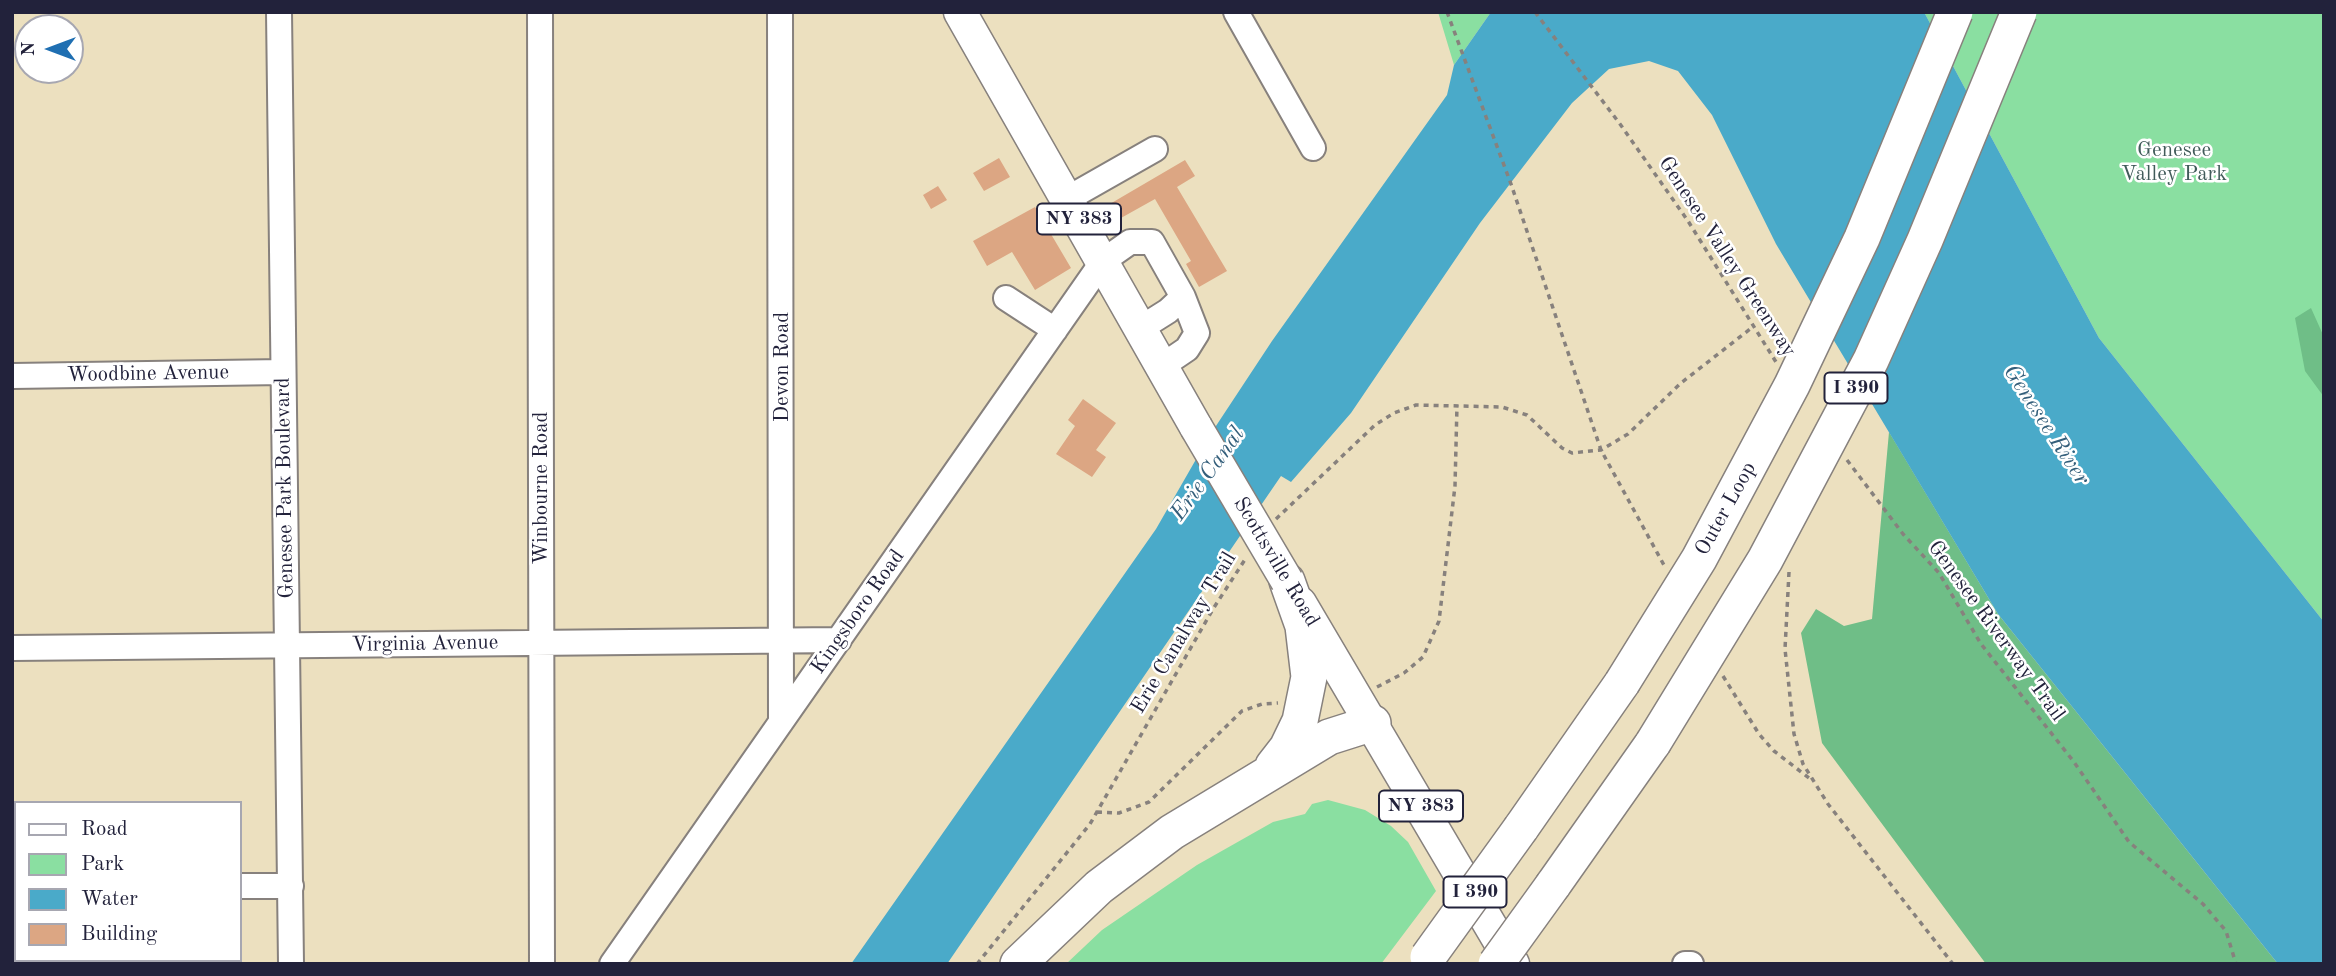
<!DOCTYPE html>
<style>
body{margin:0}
#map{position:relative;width:2336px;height:976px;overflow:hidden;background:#ece0bf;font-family:"Old Standard TT",serif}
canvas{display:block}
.frame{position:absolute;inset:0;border:14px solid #22223b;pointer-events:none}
.legend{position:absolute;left:14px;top:801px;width:228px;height:161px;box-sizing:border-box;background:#fff;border:2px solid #a7a7b1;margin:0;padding:9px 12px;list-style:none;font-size:21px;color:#22223b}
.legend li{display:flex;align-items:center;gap:14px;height:35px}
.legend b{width:35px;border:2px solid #a7a7b1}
.north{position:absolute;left:14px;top:14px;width:70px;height:70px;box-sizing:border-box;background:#fff;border:2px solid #a7a7b1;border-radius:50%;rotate:270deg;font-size:19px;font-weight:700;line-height:28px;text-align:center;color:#22223b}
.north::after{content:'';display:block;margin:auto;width:24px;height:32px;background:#1f6fb2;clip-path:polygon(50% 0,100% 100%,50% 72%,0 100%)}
</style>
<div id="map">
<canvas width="2336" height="976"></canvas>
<div class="frame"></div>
<ul class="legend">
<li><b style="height:9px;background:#fff"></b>Road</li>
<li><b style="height:19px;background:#8adfa1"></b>Park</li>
<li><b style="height:19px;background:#4aaac9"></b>Water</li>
<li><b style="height:19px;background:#dca683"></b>Building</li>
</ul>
<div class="north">N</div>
</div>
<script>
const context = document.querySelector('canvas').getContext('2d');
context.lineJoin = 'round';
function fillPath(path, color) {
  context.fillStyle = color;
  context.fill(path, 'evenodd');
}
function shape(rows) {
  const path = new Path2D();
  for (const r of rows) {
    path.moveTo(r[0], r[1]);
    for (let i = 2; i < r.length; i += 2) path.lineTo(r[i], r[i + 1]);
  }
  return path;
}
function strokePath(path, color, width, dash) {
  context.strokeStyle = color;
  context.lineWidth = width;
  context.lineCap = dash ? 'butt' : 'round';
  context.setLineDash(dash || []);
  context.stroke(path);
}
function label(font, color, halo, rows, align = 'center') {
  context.font = font + ' "Old Standard TT",serif';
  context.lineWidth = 5;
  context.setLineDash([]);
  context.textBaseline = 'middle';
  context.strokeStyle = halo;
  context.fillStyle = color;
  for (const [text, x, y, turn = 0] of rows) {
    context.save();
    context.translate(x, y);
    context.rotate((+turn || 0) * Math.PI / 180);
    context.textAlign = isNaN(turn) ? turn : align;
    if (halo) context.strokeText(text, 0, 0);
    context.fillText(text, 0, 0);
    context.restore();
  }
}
fillPath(shape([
 [1438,12,1491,12,1454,65],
 [1924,12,2324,12,2324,622,2099,338],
 [1328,800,1365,810,1391,826,1408,842,1436,891,1381,964,1066,964,1102,930,1197,865,1273,822,1305,814,1312,804]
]), '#8adfa1');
fillPath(shape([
 [2311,308,2324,337,2324,397,2305,371,2295,318],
 [1889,432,1998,614,2278,964,1986,964,1822,743,1801,633,1816,609,1844,626,1872,619]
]), '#6fbe87');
fillPath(shape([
 [1491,12,1924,12,2099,338,2324,622,2324,964,2278,964,1998,614,1776,244,1712,115,1678,71,1649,61,1609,69,1572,103,1480,223,1351,413,1291,482,1281,476,947,964,851,964,1156,529,1210,435,1272,341,1447,95,1454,65]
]), '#4aaac9');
fillPath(shape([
 [999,158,1010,177,984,191,973,173],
 [1185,160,1195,176,1177,187,1227,271,1199,287,1186,264,1191,261,1155,199,1112,223,1103,208],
 [938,186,947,200,931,209,923,195],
 [1035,207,1071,268,1035,290,1012,252,987,266,973,241],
 [1083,399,1116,423,1096,450,1106,457,1092,477,1056,454,1075,426,1068,420]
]), '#dca683');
const minor = shape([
 [279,12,291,964],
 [540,12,542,964],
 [780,12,781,722],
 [1236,12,1313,148],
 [1067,199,1155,149],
 [1006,298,1055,330],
 [1162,366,1187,349,1197,333,1183,297],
 [12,376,283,372],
 [12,648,839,640],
 [240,886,291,886],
 [12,889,16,889],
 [612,964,1103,261,1130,242,1152,242,1183,297,1168,311,1141,328],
 [1685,964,1691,964]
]);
const major = shape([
 [960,12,1196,427],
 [1300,603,1513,964]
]);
const highway = shape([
 [1273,766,1287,748,1300,721,1309,677,1303,626,1287,581],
 [1521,828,1622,683],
 [1553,885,1653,743],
 [1018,964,1099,887,1172,832,1329,737,1373,723]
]);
strokePath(minor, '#87817d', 28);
strokePath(major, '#87817d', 35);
strokePath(highway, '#87817d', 38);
strokePath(shape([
 [1447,12,1511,184,1601,450,1665,567],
 [1535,12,1620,124,1688,221,1776,362],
 [1847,460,1903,534,1939,573,1981,644,2074,762,2129,842,2203,904,2226,931,2236,964],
 [1276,519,1375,425,1394,413,1416,405,1502,407,1527,415,1562,448,1572,453,1601,450,1628,434,1681,383,1754,326],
 [1789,572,1785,649,1794,734,1803,764,1828,804,1953,964],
 [1723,676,1759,734,1774,751,1809,778],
 [1377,687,1404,673,1423,657,1439,621,1455,486,1457,405],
 [1097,812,1119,813,1149,802,1242,711,1262,704,1278,703],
 [977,964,1090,824,1213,609,1246,558]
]), '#87817d', 3.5, [5, 5]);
strokePath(minor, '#fff', 24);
strokePath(major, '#fff', 32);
strokePath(highway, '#fff', 35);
const majorBridge = shape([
 [1196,427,1287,581]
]);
const highwayBridge = shape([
 [1622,683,1699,559,1792,385,1862,238,1955,12],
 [1653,743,1765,560,1871,360,1925,240,2019,12],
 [1428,957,1521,828],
 [1496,964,1553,885]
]);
strokePath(majorBridge, '#87817d', 35, []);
strokePath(highwayBridge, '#87817d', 38, []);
strokePath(majorBridge, '#fff', 32);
strokePath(highwayBridge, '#fff', 35);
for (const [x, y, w] of [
 [1079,219,84],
 [1856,388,63],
 [1421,806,84],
 [1475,892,63]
]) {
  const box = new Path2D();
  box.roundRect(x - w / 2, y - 15.5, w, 31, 5);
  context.fillStyle = '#fff';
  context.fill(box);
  strokePath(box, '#22223b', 2);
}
label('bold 19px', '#22223b', null, [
 ["NY 383",1079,219],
 ["I 390",1856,388],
 ["NY 383",1421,806],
 ["I 390",1475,892]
]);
label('21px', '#415b5a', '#fff', [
 ["Genesee",2174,150],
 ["Valley Park",2174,174]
]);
label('21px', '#22223b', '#fff', [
 ["Genesee Valley Greenway",1727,257,57],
 ["Devon Road",782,367,-90],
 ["Woodbine Avenue",148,374,-1],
 ["Genesee Park Boulevard",285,488,-91],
 ["Winbourne Road",541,488,-90],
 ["Outer Loop",1726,509,-61],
 ["Scottsville Road",1276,562,59],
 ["Kingsboro Road",858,612,-55],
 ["Genesee Riverway Trail",1996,631,54],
 ["Erie Canalway Trail",1184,633,-59],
 ["Virginia Avenue",425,644,-1]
]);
label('italic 23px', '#345f7b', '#fff', [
 ["Genesee River",2046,425,57],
 ["Erie Canal",1208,474,-54]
]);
</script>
